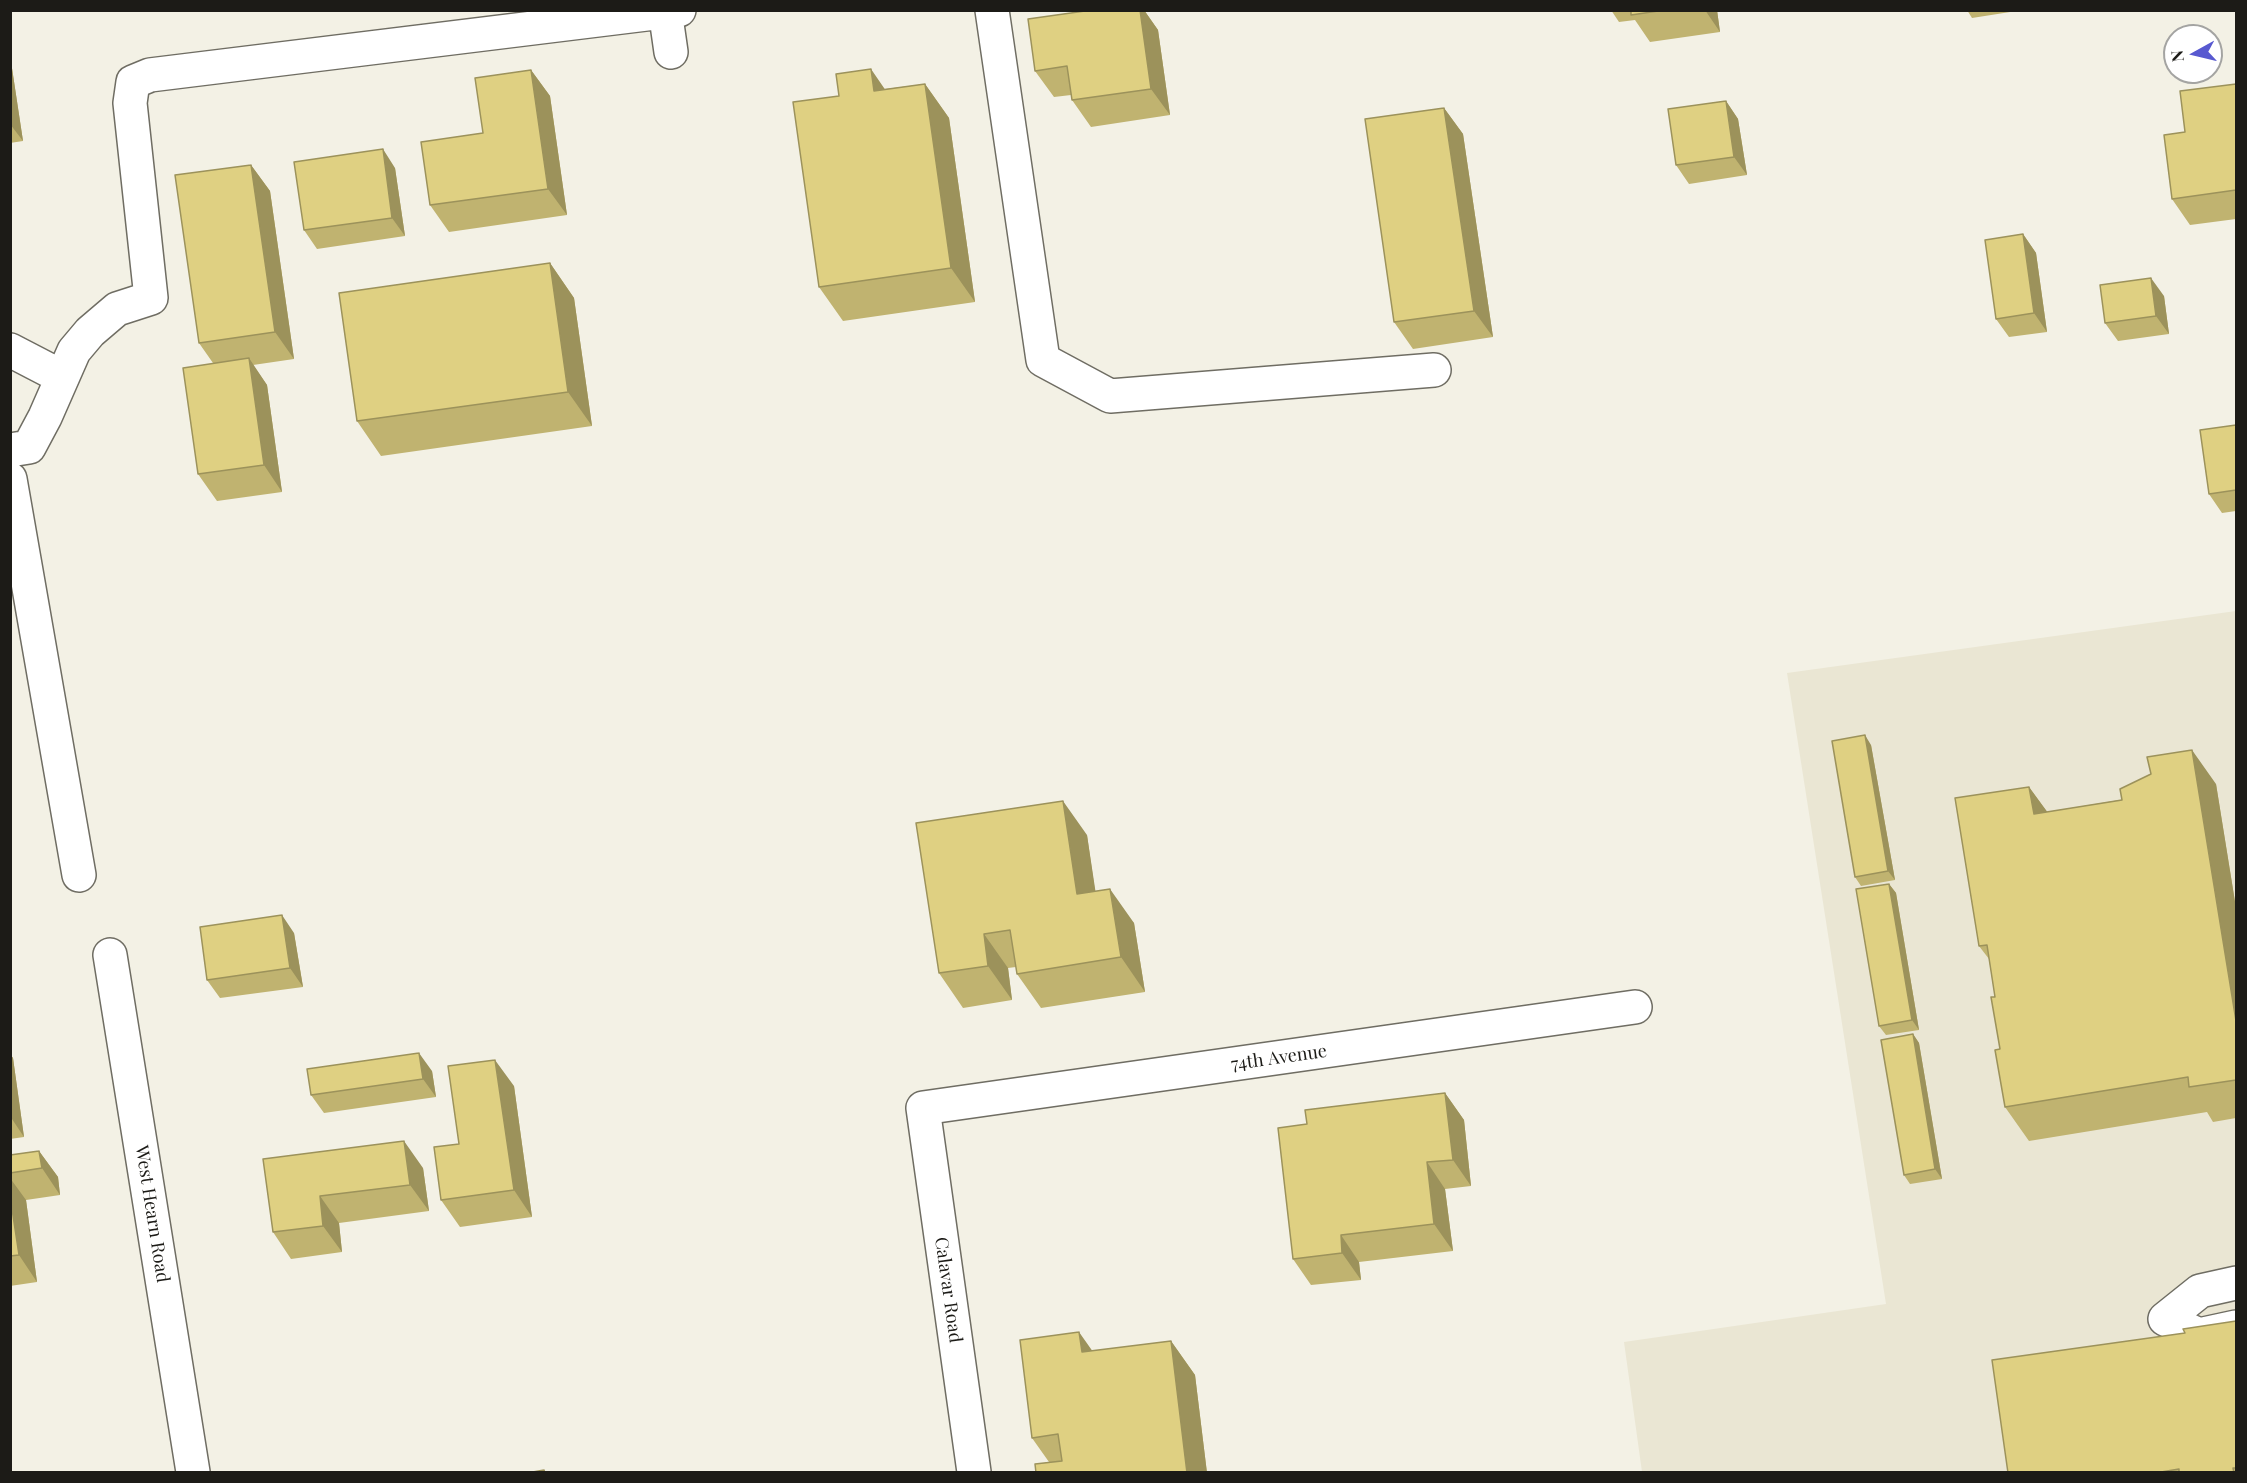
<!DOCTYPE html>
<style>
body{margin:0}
#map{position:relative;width:2247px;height:1483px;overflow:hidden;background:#f3f1e5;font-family:"Playfair Display",serif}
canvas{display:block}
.frame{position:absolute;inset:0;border:12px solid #1c1b17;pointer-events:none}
.north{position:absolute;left:2163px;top:24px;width:60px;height:60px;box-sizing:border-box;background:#fff;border:2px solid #a4a4a2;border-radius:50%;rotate:262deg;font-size:16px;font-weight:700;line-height:24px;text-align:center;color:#1c1b17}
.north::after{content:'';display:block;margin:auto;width:21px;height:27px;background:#5859d0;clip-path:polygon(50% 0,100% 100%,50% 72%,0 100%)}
</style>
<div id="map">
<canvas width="2247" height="1483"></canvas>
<div class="frame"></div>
<div class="north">N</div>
</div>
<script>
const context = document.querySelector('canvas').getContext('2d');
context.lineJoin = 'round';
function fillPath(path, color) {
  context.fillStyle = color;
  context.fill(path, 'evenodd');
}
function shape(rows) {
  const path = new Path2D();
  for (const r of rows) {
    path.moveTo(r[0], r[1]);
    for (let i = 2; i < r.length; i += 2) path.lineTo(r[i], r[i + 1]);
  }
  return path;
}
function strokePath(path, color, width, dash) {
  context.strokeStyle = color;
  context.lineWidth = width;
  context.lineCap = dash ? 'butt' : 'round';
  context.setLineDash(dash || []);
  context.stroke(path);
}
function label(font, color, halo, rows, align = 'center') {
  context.font = font + ' "Playfair Display",serif';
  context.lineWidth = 6;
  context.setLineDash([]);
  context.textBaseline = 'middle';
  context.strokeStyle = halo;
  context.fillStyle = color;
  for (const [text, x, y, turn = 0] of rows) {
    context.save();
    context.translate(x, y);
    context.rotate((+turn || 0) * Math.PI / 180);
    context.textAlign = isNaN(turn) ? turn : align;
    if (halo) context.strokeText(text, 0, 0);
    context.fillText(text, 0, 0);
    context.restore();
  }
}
fillPath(shape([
 [2236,611,2236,1472,1642,1472,1624,1342,1886,1304,1787,673]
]), '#eae6d3');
const minor = shape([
 [665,10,671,52],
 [992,10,1043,360,1110,396,1434,370],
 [10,350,62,377],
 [10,450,29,447,45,417,74,351,90,332,117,309,151,298,130,103,133,82,150,75,679,10],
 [10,479,79,875],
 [110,955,193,1472],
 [2236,1283,2200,1291,2165,1319,2199,1335,2236,1327],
 [974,1472,923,1108,1635,1007]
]);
strokePath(minor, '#6f6d63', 36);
strokePath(minor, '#fff', 33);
fillPath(shape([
 [1092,10,1144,10,1158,30,1170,115,1091,127,1072,100,1071,95,1054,97,1035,71],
 [1611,10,1717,10,1720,32,1650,42,1635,20,1619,22],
 [1967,10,2023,10,1972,18],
 [10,55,23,141,10,143],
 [531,70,550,96,567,215,449,232,430,205,483,133],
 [925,84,949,118,975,302,843,321,819,287,885,89],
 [2236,84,2236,219,2190,225,2172,199,2185,132],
 [1726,101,1738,119,1747,175,1689,184,1676,165],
 [1444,108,1463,134,1493,337,1413,349,1394,322],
 [251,165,270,191,294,359,253,365,267,385,282,492,217,501,198,474,213,363,199,343],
 [395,168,405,236,317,249,304,230],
 [2023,234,2036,253,2047,332,2009,337,1996,319],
 [550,263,574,298,592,426,381,456,357,421],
 [2164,296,2169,334,2118,341,2105,323],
 [2236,425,2236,511,2222,513,2209,494],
 [1871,745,1895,880,1861,886,1855,877],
 [2216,784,2236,908,2236,1118,2213,1122,2207,1112,2029,1141,2005,1107,1995,997,1989,959,1979,946,2029,787,2047,812],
 [1087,835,1095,891,1134,923,1145,992,1041,1008,1017,974,1016,967,1008,968,1012,1000,963,1008,939,973],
 [1889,884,1896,893,1919,1030,1886,1035,1879,1026],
 [294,933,303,987,220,998,207,980],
 [1913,1034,1919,1043,1942,1179,1910,1184,1904,1175],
 [10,1054,13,1058,24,1137,10,1139],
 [432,1071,436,1097,324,1113,311,1095],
 [514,1086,532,1217,460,1227,441,1200,459,1144],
 [1445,1093,1464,1120,1471,1186,1445,1189,1453,1251,1359,1262,1361,1280,1311,1285,1293,1259,1307,1124],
 [39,1151,58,1177,60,1195,26,1200,37,1282,10,1286,10,1155],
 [263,1159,423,1168,429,1211,339,1223,342,1252,291,1259,273,1232],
 [2236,1321,2236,1473,2008,1473,2185,1333],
 [1171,1341,1195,1375,1207,1473,1049,1462,1032,1438,1092,1351]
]), '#c0b370');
fillPath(shape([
 [1140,10,1144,10,1158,30,1170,115,1151,89],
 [1705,10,1717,10,1720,32],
 [10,55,23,141,10,124],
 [871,69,895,104,874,91],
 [531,70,550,96,567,215,548,189],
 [925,84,949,118,975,302,951,268],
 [1726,101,1738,119,1747,175,1734,157],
 [1444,108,1463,134,1493,337,1474,311],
 [383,149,395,168,405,236,392,218],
 [251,165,270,191,294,359,275,332],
 [2023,234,2036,253,2047,332,2034,313],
 [550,263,574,298,592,426,568,392],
 [2151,278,2164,296,2169,334,2156,316],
 [249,358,267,385,282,492,264,465],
 [1865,735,1871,745,1895,880,1888,871],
 [2192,750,2216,784,2236,908,2236,1021],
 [2029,787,2054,821,2034,814],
 [1063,801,1087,835,1101,928,1077,894],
 [1889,884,1896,893,1919,1030,1912,1020],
 [1110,889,1134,923,1145,992,1121,957],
 [282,915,294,933,303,987,290,968],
 [984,934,1008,968,1012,1000,988,966],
 [1913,1034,1919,1043,1942,1179,1935,1169],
 [419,1053,432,1071,436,1097,423,1079],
 [10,1054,13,1058,24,1137,12,1119,10,1111],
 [495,1060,514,1086,532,1217,514,1190],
 [1445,1093,1464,1120,1471,1186,1453,1160],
 [404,1141,423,1168,429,1211,410,1185],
 [39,1151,58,1177,60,1195,42,1168],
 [1427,1162,1445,1189,1453,1251,1434,1224],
 [10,1178,26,1200,37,1282,19,1255,10,1196],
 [320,1196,339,1223,342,1252,323,1226],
 [1341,1235,1359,1262,1361,1280,1342,1253],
 [1079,1332,1103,1366,1082,1352],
 [1171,1341,1195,1375,1207,1473,1187,1473]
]), '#9c925b');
const building = shape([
 [1092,10,1140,10,1151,89,1072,100,1067,66,1035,71,1028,19,1092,10],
 [1631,10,1665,10,1631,15,1631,10],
 [871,69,874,91,925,84,951,268,819,287,793,102,839,96,836,74,871,69],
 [531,70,548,189,430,205,421,142,483,133,475,78,531,70],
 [2236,84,2236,190,2172,199,2164,135,2185,132,2180,91,2236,84],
 [1726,101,1734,157,1676,165,1668,109,1726,101],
 [1444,108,1474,311,1394,322,1365,119,1444,108],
 [383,149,392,218,304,230,294,162,383,149],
 [251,165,275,332,199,343,175,175,251,165],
 [2023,234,2034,313,1996,319,1985,240,2023,234],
 [550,263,568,392,357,421,339,293,550,263],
 [2151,278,2156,316,2105,323,2100,285,2151,278],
 [249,358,264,465,198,474,183,368,249,358],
 [2236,425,2236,490,2209,494,2200,430,2236,425],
 [1865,735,1888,871,1855,877,1832,741,1865,735],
 [2192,750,2236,1021,2236,1080,2189,1087,2188,1077,2005,1107,1995,1050,2000,1049,1991,997,1995,997,1987,945,1979,946,1955,798,2029,787,2034,814,2122,800,2120,789,2151,774,2147,757,2192,750],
 [1063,801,1077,894,1110,889,1121,957,1017,974,1010,930,984,934,988,966,939,973,916,823,1063,801],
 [1889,884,1912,1020,1879,1026,1856,889,1889,884],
 [282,915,290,968,207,980,200,927,282,915],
 [1913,1034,1935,1169,1904,1175,1881,1040,1913,1034],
 [419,1053,423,1079,311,1095,307,1069,419,1053],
 [495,1060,514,1190,441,1200,434,1147,459,1144,448,1066,495,1060],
 [1445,1093,1453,1160,1427,1162,1434,1224,1341,1235,1342,1253,1293,1259,1278,1128,1307,1124,1305,1110,1445,1093],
 [404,1141,410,1185,320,1196,323,1226,273,1232,263,1159,404,1141],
 [39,1151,42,1168,10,1173,10,1155,39,1151],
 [10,1196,19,1255,10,1256,10,1196],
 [2236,1321,2236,1468,2233,1468,2234,1473,2179,1473,2179,1469,2155,1473,2008,1473,1992,1360,2185,1333,2183,1329,2236,1321],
 [1079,1332,1082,1352,1171,1341,1187,1473,1036,1473,1035,1464,1062,1461,1058,1434,1032,1438,1020,1340,1079,1332],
 [544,1470,545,1473,527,1473,544,1470]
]);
fillPath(building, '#dfd082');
strokePath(building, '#9c925b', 1.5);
label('18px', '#1c1b17', '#fff', [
 ["74th Avenue",1279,1058,-8],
 ["West Hearn Road",152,1214,81],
 ["Calavar Road",948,1290,82]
]);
</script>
